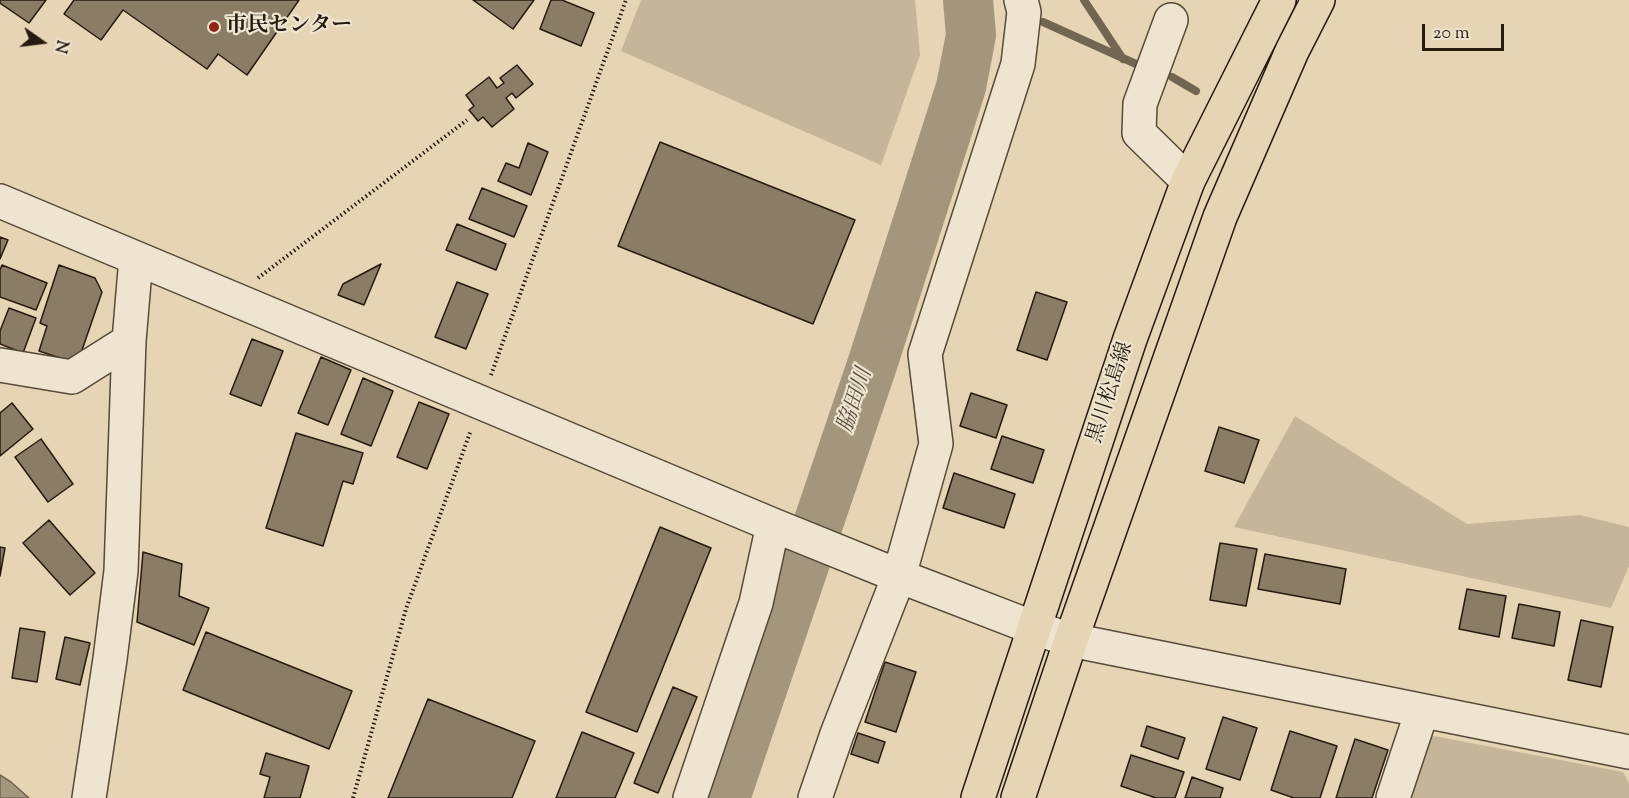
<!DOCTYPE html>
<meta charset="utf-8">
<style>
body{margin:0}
#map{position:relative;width:1629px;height:798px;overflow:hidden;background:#e5d5b5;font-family:"Sorts Mill Goudy",serif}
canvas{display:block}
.north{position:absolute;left:12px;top:12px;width:60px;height:60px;-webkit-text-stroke:4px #eee4cf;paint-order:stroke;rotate:104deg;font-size:16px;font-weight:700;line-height:24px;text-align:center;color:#271b0f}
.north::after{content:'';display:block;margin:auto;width:21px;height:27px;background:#271b0f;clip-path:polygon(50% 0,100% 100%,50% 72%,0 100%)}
.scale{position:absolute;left:1422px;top:24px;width:82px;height:27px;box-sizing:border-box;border:3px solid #271b0f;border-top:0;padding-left:8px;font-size:18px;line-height:21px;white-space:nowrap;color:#271b0f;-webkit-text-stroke:4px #eee4cf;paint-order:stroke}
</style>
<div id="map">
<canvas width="1629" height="798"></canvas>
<div class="north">N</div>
<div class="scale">20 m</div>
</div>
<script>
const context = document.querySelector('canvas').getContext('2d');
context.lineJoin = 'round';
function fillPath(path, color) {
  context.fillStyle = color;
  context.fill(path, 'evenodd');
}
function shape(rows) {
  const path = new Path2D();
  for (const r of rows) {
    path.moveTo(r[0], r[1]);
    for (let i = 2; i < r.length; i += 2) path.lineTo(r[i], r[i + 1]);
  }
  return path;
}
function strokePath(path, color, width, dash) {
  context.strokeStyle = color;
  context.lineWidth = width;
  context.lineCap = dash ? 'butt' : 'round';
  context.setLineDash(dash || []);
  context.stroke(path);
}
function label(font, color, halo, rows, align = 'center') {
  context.font = font + ' "Sorts Mill Goudy","Noto Serif JP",serif';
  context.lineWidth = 4.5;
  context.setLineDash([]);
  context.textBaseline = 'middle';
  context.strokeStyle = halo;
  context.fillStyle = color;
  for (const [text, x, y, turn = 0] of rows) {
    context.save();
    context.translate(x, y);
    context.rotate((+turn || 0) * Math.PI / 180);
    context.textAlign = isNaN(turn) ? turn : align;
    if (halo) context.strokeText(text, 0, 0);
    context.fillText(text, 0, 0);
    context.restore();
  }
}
fillPath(shape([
 [641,0,915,0,920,55,881,165,621,51],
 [1295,416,1467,524,1580,515,1629,527,1629,566,1611,608,1234,527],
 [1429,735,1623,772,1629,783,1629,798,1407,798]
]), '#c5b599');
const water = shape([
 [0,775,11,782,29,798,0,798,0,775]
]);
fillPath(water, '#a4967d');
strokePath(water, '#726551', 1.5);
strokePath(shape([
 [1084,0,1123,59],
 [1043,22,1136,64],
 [1172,77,1196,91]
]), '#726551', 8);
strokePath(shape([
 [725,798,873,362,961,87,971,35,968,0]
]), '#a4967d', 50);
const building = shape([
 [0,0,46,0,29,23,0,3,0,0],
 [74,0,299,0,247,75,218,54,207,69,123,10,101,40,64,14,74,0],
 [473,0,534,0,513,29,473,0],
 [551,0,562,0,594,13,581,46,540,29,551,0],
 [517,65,533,84,516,98,512,93,506,98,514,109,492,127,483,117,478,121,469,110,474,106,466,95,489,77,497,88,504,83,500,78,517,65],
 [660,142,855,220,813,324,618,246,660,142],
 [528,143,548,152,531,195,498,181,506,163,519,168,528,143],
 [482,188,527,206,514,237,469,219,482,188],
 [457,224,506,244,496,270,446,250,457,224],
 [0,237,8,240,0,259,0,237],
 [381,264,364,305,338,295,343,284,381,264],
 [2,265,47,283,36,310,0,297,0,270,2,265],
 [59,265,95,278,102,292,80,356,66,360,39,351,47,326,40,323,59,265],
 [457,282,488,294,466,349,435,337,457,282],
 [1036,292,1067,302,1047,360,1017,350,1036,292],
 [9,308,36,318,23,353,0,344,0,331,9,308],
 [252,339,283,351,261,406,230,394,252,339],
 [321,357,351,370,328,425,298,413,321,357],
 [363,378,393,391,371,446,341,434,363,378],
 [971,393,1007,405,996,438,960,426,971,393],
 [419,402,449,414,427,469,397,457,419,402],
 [12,403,33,429,0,456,0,413,12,403],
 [1219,427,1259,440,1244,483,1205,471,1219,427],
 [296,433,363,453,353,484,343,481,323,546,266,528,296,433],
 [1002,436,1044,450,1033,483,991,469,1002,436],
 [41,439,73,484,48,502,15,457,41,439],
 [954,473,1015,494,1004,528,943,508,954,473],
 [49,520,95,573,70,595,23,543,49,520],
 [660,527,711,548,637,732,586,712,660,527],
 [1220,543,1257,549,1246,606,1210,600,1220,543],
 [0,547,5,548,0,576,0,547],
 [143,552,182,564,179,596,209,608,194,645,137,622,143,552],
 [1265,554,1346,569,1340,604,1258,589,1265,554],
 [1467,589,1506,596,1499,637,1459,629,1467,589],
 [1519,604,1560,612,1554,646,1512,638,1519,604],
 [1581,620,1613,627,1601,687,1568,680,1581,620],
 [20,628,45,632,37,682,12,678,20,628],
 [206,632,352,691,329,749,183,690,206,632],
 [65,637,90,643,80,685,56,679,65,637],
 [885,662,916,672,896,732,865,722,885,662],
 [673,687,697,697,658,793,634,783,673,687],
 [428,699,535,741,512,798,388,798,428,699],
 [1223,717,1257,728,1240,780,1206,769,1223,717],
 [1147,726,1185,738,1178,759,1141,746,1147,726],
 [1290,731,1337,746,1320,798,1294,798,1271,790,1290,731],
 [582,732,634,753,615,798,556,798,582,732],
 [858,733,885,742,878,763,851,754,858,733],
 [1355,739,1388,750,1372,798,1336,798,1355,739],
 [266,753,309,766,300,798,264,798,270,777,260,774,266,753],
 [1131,755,1184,772,1175,798,1156,798,1121,786,1131,755],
 [1192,777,1223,788,1220,798,1185,798,1192,777]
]);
fillPath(building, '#8a7c65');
strokePath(building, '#271b0f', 1.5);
const minor = shape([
 [1171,20,1140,104,1139,133,1188,181],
 [0,201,773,525,899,576,1034,628,1071,640,1629,752],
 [0,365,72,377,129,341],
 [89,798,110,659,121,571,129,341,136,258],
 [690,798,756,603,773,525],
 [815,798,837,734,899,576,936,444,925,354,1018,64,1024,12,1021,0],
 [1393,798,1422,711]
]);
const major = shape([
 [978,798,1130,339,1188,181,1279,0],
 [1018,798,1071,640,1220,217,1292,51,1318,0]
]);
strokePath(minor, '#564a38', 36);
strokePath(major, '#271b0f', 36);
strokePath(shape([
 [258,278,467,120],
 [491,375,626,0],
 [353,798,406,609,471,430]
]), '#271b0f', 4, [1.5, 3]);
strokePath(minor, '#eee4cf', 33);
strokePath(major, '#e5d5b5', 33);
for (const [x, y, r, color] of [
 [214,27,6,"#8f2418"]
]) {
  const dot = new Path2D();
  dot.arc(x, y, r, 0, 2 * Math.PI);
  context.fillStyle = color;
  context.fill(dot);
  strokePath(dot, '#eee4cf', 2);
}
label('bold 21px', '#271b0f', '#eee4cf', [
 ["市民センター",226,27]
], 'left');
label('21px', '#271b0f', '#eee4cf', [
 ["黒川松島線",1112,393,-72]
]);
label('italic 22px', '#594c3b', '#eee4cf', [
 ["脇田川",857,401,-72]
]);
</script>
